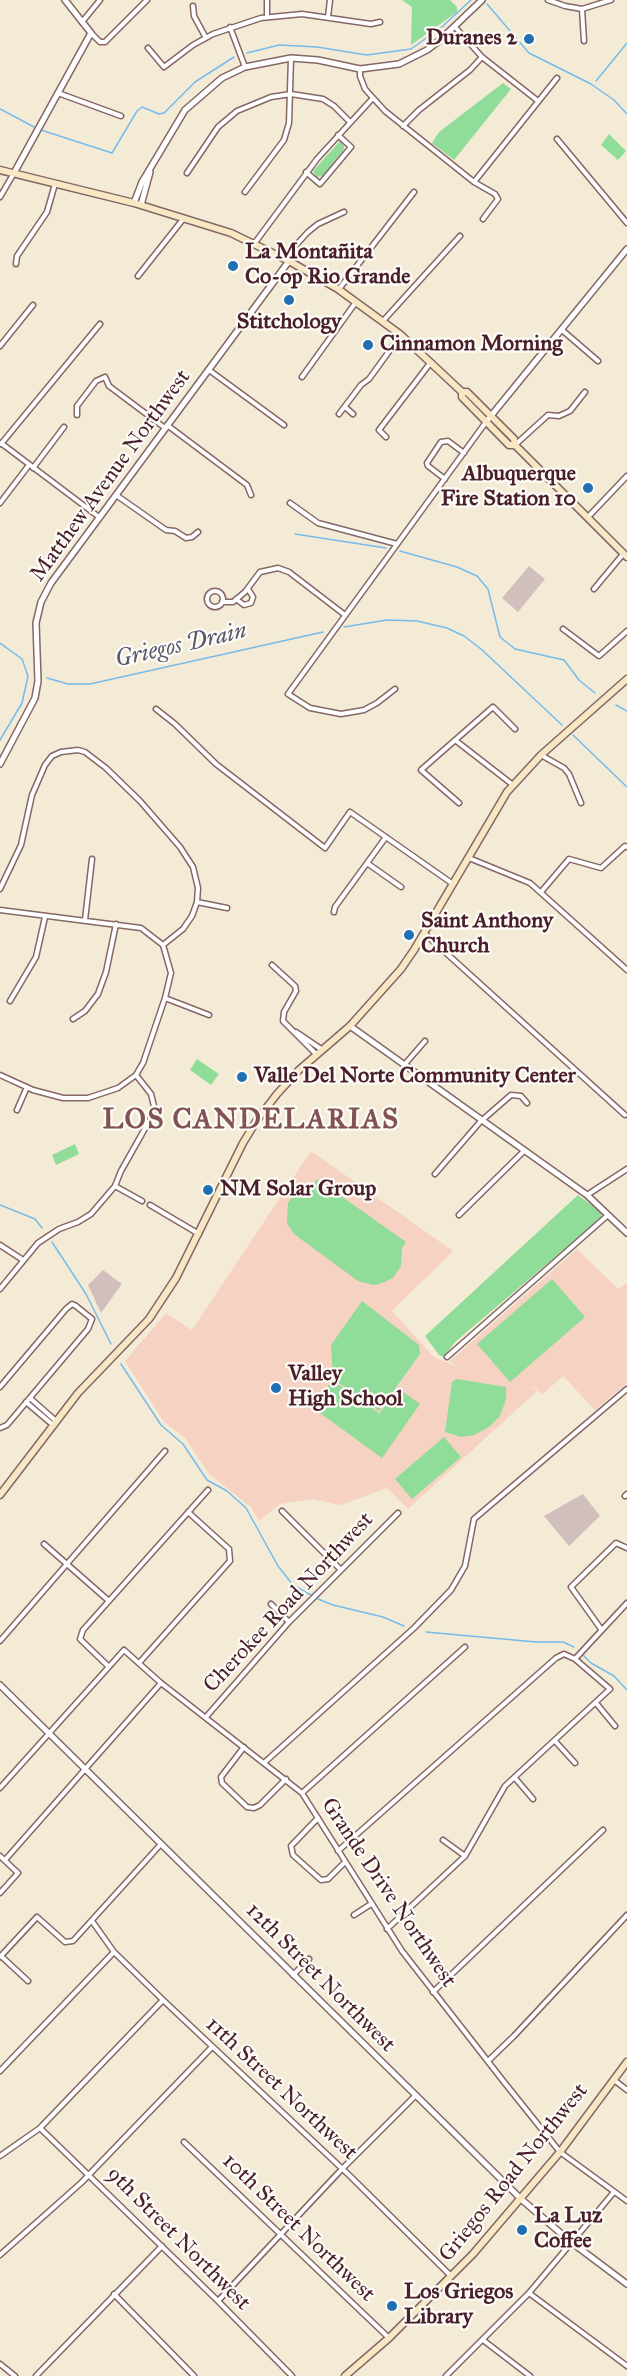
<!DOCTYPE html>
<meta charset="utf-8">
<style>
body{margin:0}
canvas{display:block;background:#f4ebd6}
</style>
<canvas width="627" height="2376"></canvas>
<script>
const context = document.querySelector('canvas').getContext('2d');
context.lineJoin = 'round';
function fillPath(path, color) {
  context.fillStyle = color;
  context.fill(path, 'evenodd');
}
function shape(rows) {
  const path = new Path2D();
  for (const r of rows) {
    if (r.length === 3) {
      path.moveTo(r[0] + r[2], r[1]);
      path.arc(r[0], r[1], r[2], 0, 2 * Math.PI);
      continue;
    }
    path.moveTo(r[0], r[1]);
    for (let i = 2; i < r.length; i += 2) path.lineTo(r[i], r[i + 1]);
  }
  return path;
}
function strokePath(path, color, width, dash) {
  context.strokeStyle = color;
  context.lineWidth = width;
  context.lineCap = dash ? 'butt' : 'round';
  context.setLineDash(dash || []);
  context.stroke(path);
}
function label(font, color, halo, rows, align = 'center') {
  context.font = font + ' "IM FELL Great Primer",serif';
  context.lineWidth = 4.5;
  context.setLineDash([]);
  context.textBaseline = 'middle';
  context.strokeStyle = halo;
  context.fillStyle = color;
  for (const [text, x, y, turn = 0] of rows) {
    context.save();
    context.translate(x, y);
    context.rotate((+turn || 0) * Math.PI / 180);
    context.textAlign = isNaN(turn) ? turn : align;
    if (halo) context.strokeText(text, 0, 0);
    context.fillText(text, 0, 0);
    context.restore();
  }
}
fillPath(shape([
 [311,1151,453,1251,392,1311,434,1357,467,1371,449,1362,577,1249,618,1289,627,1283,627,1383,595,1410,563,1376,542,1395,533,1385,528,1390,533,1386,537,1391,408,1509,387,1488,341,1505,313,1499,280,1504,259,1521,251,1507,209,1474,185,1438,164,1422,125,1361,166,1313,192,1330]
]), '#f5d2c2');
fillPath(shape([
 [529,566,545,579,518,612,502,598],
 [103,1270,122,1284,101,1313,88,1285],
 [583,1494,600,1516,569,1546,544,1516]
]), '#d1bfbd');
fillPath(shape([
 [402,0,450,0,457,7,457,12,411,45,412,7],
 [503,83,511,89,454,160,432,143,439,132],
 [609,134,626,151,618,160,601,145],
 [340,141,344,145,344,149,323,176,317,177,313,171],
 [197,1059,219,1074,211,1085,190,1070],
 [75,1144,79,1154,56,1165,52,1155],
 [317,1179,406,1242,402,1248,401,1266,393,1278,380,1284,373,1285,358,1281,294,1234,287,1223,288,1203,299,1188,314,1184],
 [578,1195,602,1213,601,1218,455,1342,444,1357,439,1355,425,1336],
 [552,1279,585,1317,510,1382,477,1344],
 [362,1301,419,1345,420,1354,379,1411,333,1379,331,1345],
 [457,1379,506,1387,506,1399,500,1416,489,1427,474,1435,461,1437,445,1432,452,1382],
 [332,1380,379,1413,373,1422,398,1388,420,1404,382,1458,313,1408],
 [444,1437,461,1457,412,1499,395,1479]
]), '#90dc99');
strokePath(shape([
 [487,4,529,53,591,84,614,100,627,114],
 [247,53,279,45,317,47,367,55,411,49,443,26,471,0],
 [596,81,627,43],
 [0,109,34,127],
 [41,130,112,153,137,111,142,107,159,114,164,113,195,82,234,57],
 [295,534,386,548],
 [400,551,457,567,477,576,488,589,500,637,515,649,564,660,579,680,595,693],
 [344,627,387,620,417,621,447,628,464,636,481,649,562,725],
 [0,643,22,659,28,676,22,703,0,740],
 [47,678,68,684,90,684,323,632],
 [616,705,627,711],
 [573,735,627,787],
 [0,1205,35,1219,42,1228],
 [52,1242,86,1294,111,1344],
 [121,1364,161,1425,183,1444,207,1480,227,1491,246,1508,278,1566,293,1585,311,1595],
 [318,1599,333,1605,383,1617,404,1626],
 [426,1632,536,1642,563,1642,574,1647],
 [583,1655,591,1663,614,1676,627,1690]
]), '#75bbec', 1.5);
const minor = shape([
 [548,0,565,6,582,9,611,0],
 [193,6,194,16,206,38],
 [582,9,584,41],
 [267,17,267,0],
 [328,17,330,0],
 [82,22,100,0],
 [230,27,245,67],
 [455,27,482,57,538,101],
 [91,33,100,42,105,42,147,0],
 [148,48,164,67,193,45,213,34,261,18,302,14,371,24,380,22],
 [360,69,360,76,365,89,385,111,474,182,495,194,498,199,483,219],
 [58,93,121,116],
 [403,126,419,110,470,70,482,57],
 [557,139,627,223],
 [306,172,320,184,351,147,338,135],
 [187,173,218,127,237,111,271,97,291,94,323,99,334,106,350,122],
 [474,182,557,78],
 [245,192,284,140,289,123,291,58],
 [0,197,14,173],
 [254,244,317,159,372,99],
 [284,258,308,232,318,224,344,212],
 [16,264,17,256,47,212,55,184],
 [138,276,184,218],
 [339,289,414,192],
 [383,321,460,236],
 [562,330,598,361],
 [0,346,33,305],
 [209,370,284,425],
 [302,377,356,302],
 [345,407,353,414],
 [339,414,361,385,369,379,401,335],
 [77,415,77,406,96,381,105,377,109,386,165,428],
 [167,425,247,485,251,495],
 [386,437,379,430,431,362],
 [1,443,99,517],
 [1,444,100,324],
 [515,445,548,415,559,416,570,411,585,392],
 [33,468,64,427],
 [445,479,428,466,427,463,441,442,448,441,464,453],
 [116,495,166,530,175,531,186,538,192,537,198,532],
 [0,503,29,465],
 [290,503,318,523,397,544],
 [588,517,627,476],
 [594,589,624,553],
 [215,599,8],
 [236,599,244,605,251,603,253,597,248,589],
 [222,602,233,602,245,592,260,572,278,568,289,572,345,615],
 [563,629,599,656,627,631],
 [395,689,377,703,364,710,341,714,310,708,288,694,486,422],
 [156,709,175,724,216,764,325,848,350,812,453,884],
 [455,740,513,785],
 [541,755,564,768,569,774,581,803],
 [459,803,421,770,493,707,515,729],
 [469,858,530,883,627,970],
 [367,863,401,887],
 [0,889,21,845,32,795,45,765,52,756,61,752,78,750,85,752,106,768,140,801,180,847,193,867,198,888,197,902,192,916,183,929,163,945],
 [541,892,569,859,601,868,625,846,627,847],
 [197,902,227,908],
 [0,910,141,928,163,945,171,973,165,998,143,1063,136,1075,118,1088,88,1098,63,1098,33,1090,0,1075],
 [334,912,335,907,386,837],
 [85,920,92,859],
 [424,933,625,1115],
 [272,965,295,986,296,991,284,1012,283,1021,316,1054],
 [165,998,209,1015],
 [10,1001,36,957,45,917],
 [73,1019,85,1011,98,994,106,972,116,924],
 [296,1032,321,1049],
 [405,1064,425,1041],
 [17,1110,27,1087],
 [435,1174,480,1122,511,1095,521,1096,527,1103],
 [115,1186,142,1201],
 [587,1195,627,1169],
 [150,1205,199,1234],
 [459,1215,524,1151],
 [0,1245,23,1260],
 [0,1289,38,1243,59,1229,78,1222,91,1214,115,1186,121,1171,152,1116,154,1106,151,1094,136,1075],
 [447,1357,608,1215],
 [0,1387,66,1309,72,1304,76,1306,92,1319,88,1329,7,1425,0,1428],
 [30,1398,56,1421],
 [26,1402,53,1425],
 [625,1496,627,1494],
 [282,1511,340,1569],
 [44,1544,109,1601],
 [271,1604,289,1622],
 [601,1629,571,1587,616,1543,627,1548],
 [0,1641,165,1451],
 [139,1663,230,1561,229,1549,188,1512],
 [108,1666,80,1639,83,1630,208,1490],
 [596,1703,615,1726],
 [206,1717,289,1622,398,1513],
 [555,1741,575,1763],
 [244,1747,221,1777,222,1783,247,1807,254,1808,260,1805,286,1779],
 [265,1762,414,1628,451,1590,465,1566,474,1519,627,1389],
 [515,1778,533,1799],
 [0,1788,124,1650,161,1683,302,1793,402,1951,504,2082,560,2152,627,2201],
 [302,1793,465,1647],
 [318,1818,291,1846,293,1855,321,1880,328,1879,345,1862],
 [443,1840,465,1856],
 [338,1851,556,1658,564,1654,575,1659,627,1603],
 [0,1856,18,1873,0,1893],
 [5,1860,161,1683],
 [354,1915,371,1904],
 [92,1921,114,1952,163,2000,350,2176,451,2276],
 [387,1929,465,1856,505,1786,610,1689,575,1659],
 [1,1956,28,1981],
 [0,1957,37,1917,65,1942,73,1941,161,1844],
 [293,1975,309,1959],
 [433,1992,603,1830],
 [488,2061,514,2036,627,1915],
 [0,2071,114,1952],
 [614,2080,627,2090],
 [40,2128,218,2301,292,2376],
 [184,2142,389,2338],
 [0,2156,40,2128,163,2000],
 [0,2255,81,2183,211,2048],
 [529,2293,627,2366],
 [114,2294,194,2376],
 [218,2301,341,2170,416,2095],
 [483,2340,530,2376],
 [0,2364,15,2376],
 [36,2376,162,2246],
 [446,2376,529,2293,614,2192]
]);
const tertiary = shape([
 [14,173,91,33,65,0],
 [134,203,142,182,185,110,222,78,245,67,291,58,318,60,360,69,399,64,427,50,439,41,482,0],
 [141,205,150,172],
 [486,422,627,249],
 [0,764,35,698,38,681,36,623,41,602,51,583,289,261],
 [350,1026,587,1195,627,1233],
 [0,1685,521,2199,571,2242,627,2284]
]);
const secondary = shape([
 [0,170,134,203,231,233,289,261,338,289,401,335,462,392,467,392,514,439,515,445,627,557],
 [462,392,462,397,509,445,515,445],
 [0,1495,78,1393,149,1319,176,1278,243,1143,257,1120,277,1094,299,1070,350,1026,401,969,414,950,507,792,541,755,627,679],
 [345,2376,389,2338,473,2254,560,2152,627,2062]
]);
strokePath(minor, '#866667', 7);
strokePath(tertiary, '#866667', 8);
strokePath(secondary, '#866667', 9);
strokePath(minor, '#fff', 4);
strokePath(tertiary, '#fff', 5);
strokePath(secondary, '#f7e8c3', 6);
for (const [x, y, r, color] of [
 [529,39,6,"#1f6fb2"],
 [233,266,6,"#1f6fb2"],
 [289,300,6,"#1f6fb2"],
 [368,345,6,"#1f6fb2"],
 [588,488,6,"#1f6fb2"],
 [409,935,6,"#1f6fb2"],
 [242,1077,6,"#1f6fb2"],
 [208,1190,6,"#1f6fb2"],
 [276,1388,6,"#1f6fb2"],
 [522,2230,6,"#1f6fb2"],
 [392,2306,6,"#1f6fb2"]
]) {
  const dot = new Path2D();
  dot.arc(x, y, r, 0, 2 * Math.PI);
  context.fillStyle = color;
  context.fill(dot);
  strokePath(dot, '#fdfcf7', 2);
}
label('bold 22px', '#4a1f2b', '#fdfcf7', [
 ["Duranes 2",517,39,"right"],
 ["La Montañita",245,253],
 ["Co-op Rio Grande",245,278],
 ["Stitchology",289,323,"center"],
 ["Cinnamon Morning",380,345],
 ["Albuquerque",576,475,"right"],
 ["Fire Station 10",576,500,"right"],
 ["Saint Anthony",421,922],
 ["Church",421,947],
 ["Valle Del Norte Community Center",254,1077],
 ["NM Solar Group",220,1190],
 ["Valley",288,1375],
 ["High School",288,1400],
 ["La Luz",534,2217],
 ["Coffee",534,2242],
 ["Los Griegos",404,2293],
 ["Library",404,2318]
], 'left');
label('22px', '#4a1f2b', '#fdfcf7', [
 ["Matthew Avenue Northwest",111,476,-54],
 ["Cherokee Road Northwest",289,1603,-47],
 ["Grande Drive Northwest",388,1893,56],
 ["12th Street Northwest",320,1978,45],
 ["11th Street Northwest",281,2089,43],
 ["Griegos Road Northwest",514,2173,-51],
 ["10th Street Northwest",298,2228,44],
 ["9th Street Northwest",178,2239,45]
]);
label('italic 24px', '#59566f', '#fdfcf7', [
 ["Griegos Drain",181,646,-13]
]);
context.letterSpacing = '1.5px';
label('bold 28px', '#835354', '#fdfcf7', [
 ["LOS CANDELARIAS",251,1121]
]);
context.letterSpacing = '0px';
</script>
